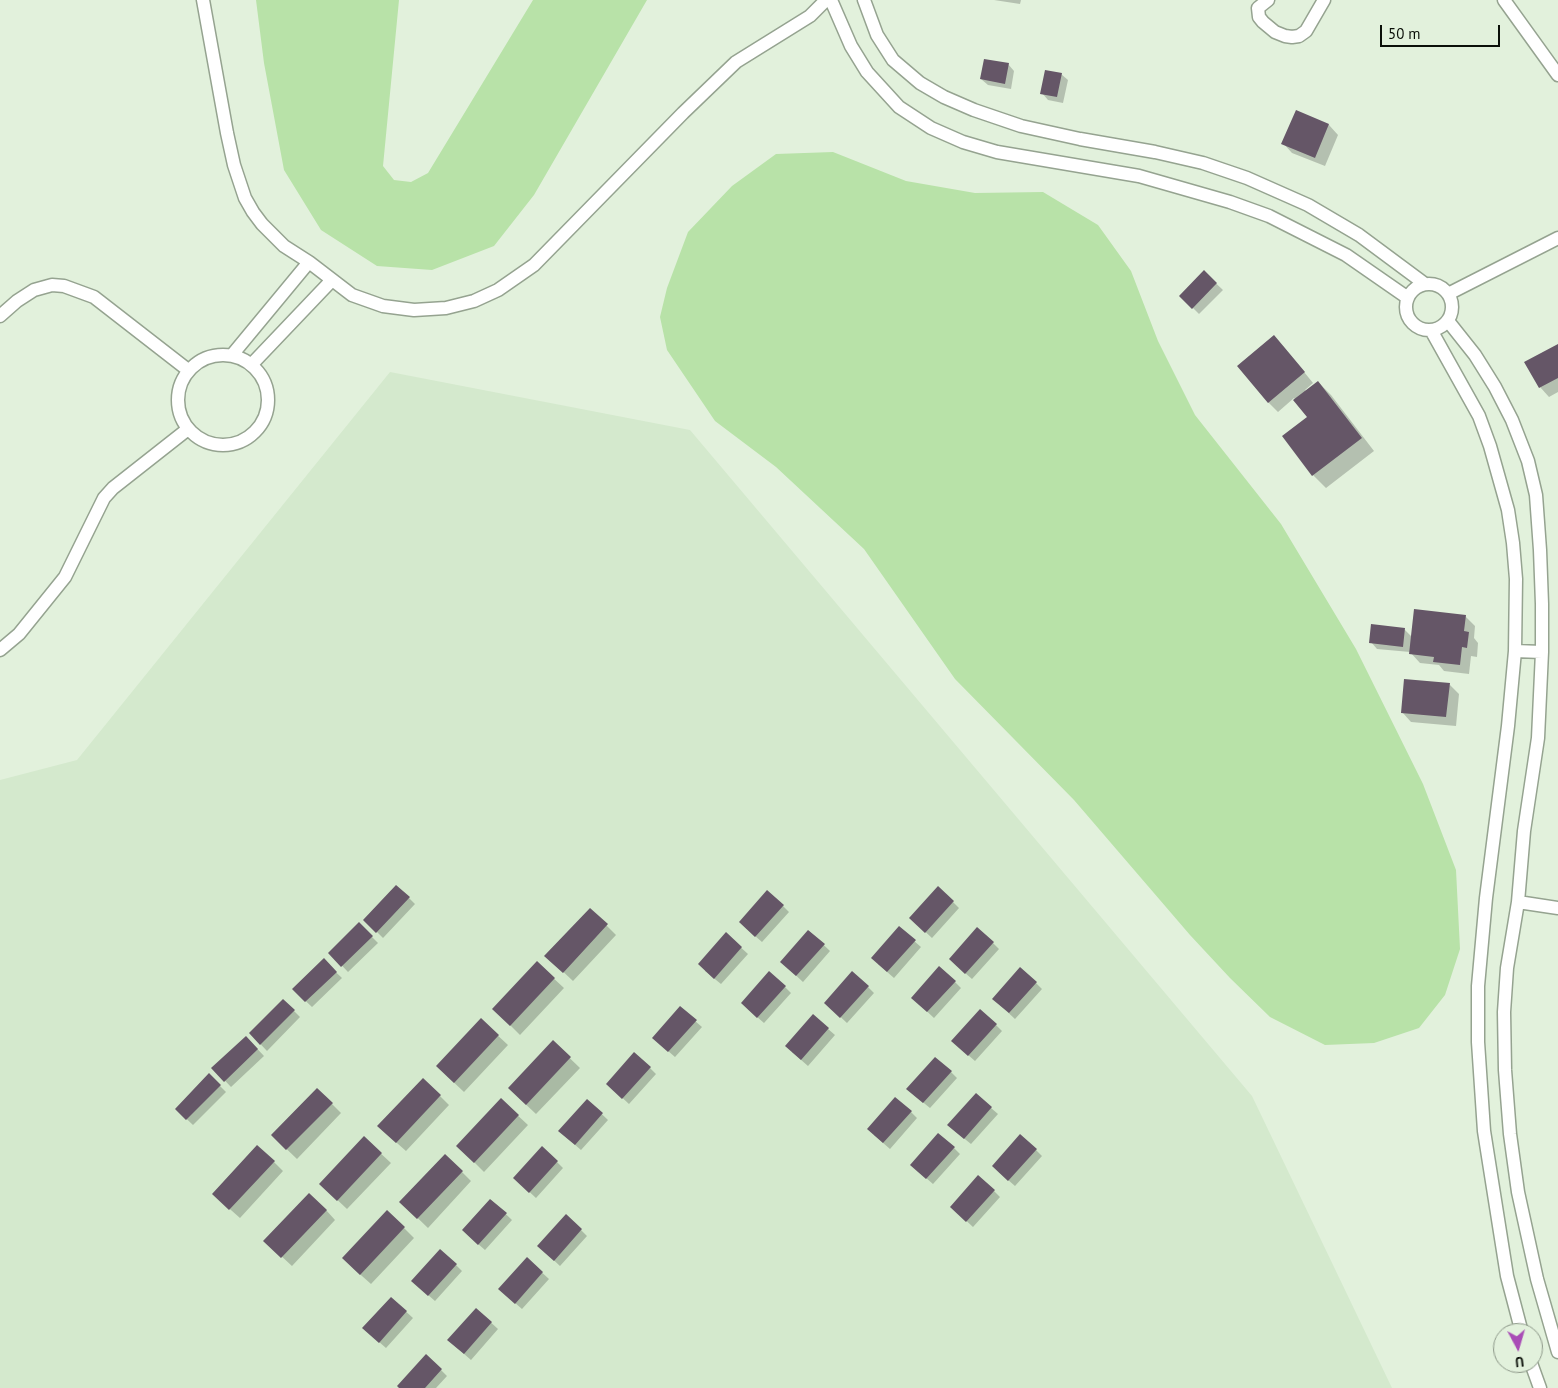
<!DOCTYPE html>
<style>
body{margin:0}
#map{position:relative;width:1558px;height:1388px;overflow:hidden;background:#e2f1dc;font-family:"PT Sans",sans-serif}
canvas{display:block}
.north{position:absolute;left:1493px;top:1323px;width:50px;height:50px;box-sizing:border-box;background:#e2f1dc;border:1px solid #8c9788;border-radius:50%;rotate:174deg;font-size:14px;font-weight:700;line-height:20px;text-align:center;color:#0b1009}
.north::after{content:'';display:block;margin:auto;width:18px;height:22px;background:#a94cb6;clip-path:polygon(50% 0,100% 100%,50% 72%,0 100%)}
.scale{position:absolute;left:1380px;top:25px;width:120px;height:22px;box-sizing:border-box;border:2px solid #0b1009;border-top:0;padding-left:6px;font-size:15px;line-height:18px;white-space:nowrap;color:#0b1009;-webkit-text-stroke:4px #e2f1dc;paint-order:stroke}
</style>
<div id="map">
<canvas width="1558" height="1388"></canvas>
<div class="north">U</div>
<div class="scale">50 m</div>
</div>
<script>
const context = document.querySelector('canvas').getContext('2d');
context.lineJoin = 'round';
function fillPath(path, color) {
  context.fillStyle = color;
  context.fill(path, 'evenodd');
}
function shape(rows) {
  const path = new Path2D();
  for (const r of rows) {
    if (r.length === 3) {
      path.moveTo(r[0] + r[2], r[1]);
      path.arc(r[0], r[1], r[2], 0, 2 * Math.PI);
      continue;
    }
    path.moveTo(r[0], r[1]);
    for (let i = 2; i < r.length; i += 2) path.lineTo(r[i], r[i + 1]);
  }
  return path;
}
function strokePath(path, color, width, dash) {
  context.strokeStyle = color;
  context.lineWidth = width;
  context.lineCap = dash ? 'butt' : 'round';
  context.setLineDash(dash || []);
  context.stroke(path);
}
fillPath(shape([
 [390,372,690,430,1252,1096,1392,1388,0,1388,0,780,77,760]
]), '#d4e9cd');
fillPath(shape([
 [256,0,399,0,383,166,394,180,411,182,428,173,533,0,647,0,534,195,494,246,432,270,377,266,321,230,284,170,264,63],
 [833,152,906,181,975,193,1043,192,1098,225,1131,271,1158,341,1195,415,1281,524,1356,649,1423,784,1456,870,1460,949,1445,995,1419,1028,1374,1043,1325,1045,1270,1017,1230,978,1190,935,1074,800,955,679,864,549,776,467,715,421,667,350,660,317,667,288,688,232,732,186,776,154]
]), '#b8e2a8');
fillPath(shape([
 [994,0,1021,0,1020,4],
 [1008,64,1014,71,1011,89,988,85,981,79],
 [1061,74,1068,80,1063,103,1048,100,1042,93],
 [1296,112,1329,125,1338,135,1325,166,1292,153,1283,143],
 [1204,272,1223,290,1199,314,1181,296],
 [1558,345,1558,392,1549,397,1540,387],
 [1283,346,1313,383,1305,390,1306,391,1318,382,1331,395,1374,451,1326,488,1313,475,1308,417,1294,398,1278,412,1268,402],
 [1465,616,1475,626,1474,638,1478,643,1477,657,1471,656,1469,674,1444,671,1439,665,1420,663,1410,652,1377,649,1371,642,1372,626,1405,630,1412,637],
 [1450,685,1459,694,1456,726,1411,722,1402,712],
 [409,898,415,904,383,938,365,920],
 [953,902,959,908,932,938,917,924],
 [783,906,789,912,762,942,746,928],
 [590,909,616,935,573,981,556,965],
 [359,924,378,943,348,972,330,953],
 [899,928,921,947,894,978,878,964],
 [809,931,830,951,803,982,788,968],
 [726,934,748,954,721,984,705,971],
 [993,943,999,949,972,979,956,965],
 [323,960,342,978,312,1007,293,989],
 [537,963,564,988,520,1035,494,1009],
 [955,982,961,988,934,1018,919,1004],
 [1036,983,1042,989,1015,1019,1000,1005],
 [785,987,791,993,764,1023,748,1009],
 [868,987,874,993,847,1023,832,1009],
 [283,1000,300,1017,267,1051,250,1033],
 [680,1008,702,1027,675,1057,660,1044],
 [813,1016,835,1035,808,1066,792,1052],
 [481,1020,508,1045,464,1092,447,1076],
 [996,1025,1002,1031,975,1061,959,1047],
 [246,1037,264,1056,231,1087,213,1068],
 [553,1042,580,1068,536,1114,519,1098],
 [650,1068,656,1074,629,1104,614,1090],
 [951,1072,957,1078,930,1108,914,1095],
 [209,1075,226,1092,193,1125,176,1109],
 [317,1089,341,1113,297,1159,272,1135],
 [976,1095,998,1114,971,1144,955,1131],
 [440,1096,449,1105,406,1151,389,1136],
 [501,1100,528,1125,484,1172,458,1146],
 [587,1100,608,1120,581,1150,566,1137],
 [911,1112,917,1118,890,1149,874,1135],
 [364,1138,391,1163,347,1209,330,1193],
 [954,1148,960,1154,933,1184,918,1171],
 [1036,1150,1042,1156,1015,1186,999,1172],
 [274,1162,283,1171,240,1218,223,1203],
 [557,1162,563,1168,536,1198,521,1184],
 [462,1172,471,1181,428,1228,401,1202],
 [994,1191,1000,1197,973,1227,958,1213],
 [491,1200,512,1220,485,1250,470,1237],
 [326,1210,335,1220,292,1266,265,1241],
 [388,1212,414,1238,371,1284,353,1268],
 [581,1230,587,1236,560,1266,545,1252],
 [527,1259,549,1279,522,1309,506,1295],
 [456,1265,462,1271,435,1301,419,1287],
 [391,1298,413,1318,386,1348,370,1334],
 [476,1309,498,1329,471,1360,455,1346],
 [441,1370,447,1376,436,1388,401,1388]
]), '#0003');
fillPath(shape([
 [984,59,1009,63,1005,84,980,79],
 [1045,70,1062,73,1057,97,1040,94],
 [1296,110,1329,124,1315,158,1281,144],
 [1204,270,1217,283,1192,309,1179,296],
 [1274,335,1305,372,1268,403,1237,366],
 [1558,344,1558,378,1539,388,1524,362],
 [1318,381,1362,438,1312,476,1282,436,1307,417,1293,400],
 [1414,609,1466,615,1464,631,1469,632,1467,648,1462,647,1460,665,1433,662,1434,657,1409,654],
 [1371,624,1405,628,1403,647,1369,643],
 [1404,679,1450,683,1446,717,1401,713],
 [396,885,410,897,376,933,363,920],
 [938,886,954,901,925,933,909,918],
 [767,890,784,905,755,937,739,922],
 [590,908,608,924,563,973,544,956],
 [359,922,373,936,341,967,328,953],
 [899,926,916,940,887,972,871,958],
 [977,927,994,942,965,974,949,959],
 [808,930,825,944,796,976,780,962],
 [726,932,742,947,714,979,698,964],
 [324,958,337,972,305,1002,292,989],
 [537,961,555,978,510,1026,492,1009],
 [939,966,956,981,927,1012,911,998],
 [1020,967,1037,982,1009,1013,992,999],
 [769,971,786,986,757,1018,741,1003],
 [852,971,869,986,840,1018,824,1003],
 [283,999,295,1010,260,1045,249,1033],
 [680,1006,697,1020,668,1052,652,1038],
 [980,1009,997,1024,968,1056,951,1041],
 [813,1014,829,1028,801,1060,785,1046],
 [481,1018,499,1035,454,1083,436,1066],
 [246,1036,258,1049,224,1082,211,1068],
 [553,1040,571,1057,526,1105,508,1088],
 [634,1052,651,1067,622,1099,606,1084],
 [935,1057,952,1071,923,1103,906,1089],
 [209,1073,221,1085,186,1120,175,1109],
 [423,1078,441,1095,396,1143,377,1126],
 [317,1088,333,1103,286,1150,271,1135],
 [976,1093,992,1107,964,1139,947,1125],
 [895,1097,912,1111,883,1143,867,1129],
 [501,1098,519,1115,474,1163,456,1146],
 [587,1099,603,1113,575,1145,558,1131],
 [938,1133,955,1147,926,1179,910,1165],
 [1020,1134,1037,1149,1008,1181,992,1166],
 [364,1136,382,1153,337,1201,319,1184],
 [257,1145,275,1161,229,1210,212,1194],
 [542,1146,558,1161,529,1193,513,1178],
 [445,1154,463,1171,417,1219,399,1202],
 [978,1175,995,1190,966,1222,950,1207],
 [309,1193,327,1210,281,1258,263,1241],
 [490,1199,507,1213,478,1245,462,1230],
 [387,1210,405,1227,360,1275,342,1258],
 [566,1214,582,1229,554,1261,537,1246],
 [440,1249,457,1264,428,1296,411,1281],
 [527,1257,543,1272,515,1304,498,1289],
 [391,1297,407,1311,379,1343,362,1328],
 [476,1308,492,1322,464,1354,447,1340],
 [426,1354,442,1369,425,1388,399,1388,397,1386]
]), '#655667');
const minor = shape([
 [203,0,227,133,234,165,245,198,253,212,262,224,284,246,309,262,352,295,383,306,414,310,446,308,474,301,498,290,534,265,683,113,736,62,810,16,826,0],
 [831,0,851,46,867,72,899,107,931,128,963,142,997,152,1139,176,1230,202,1269,216,1346,255,1408,298],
 [864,0,877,35,893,60,920,83,944,97,974,110,1021,126,1080,139,1155,152,1203,163,1247,178,1308,205,1359,235,1425,284],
 [1268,0,1258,8,1259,17,1263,22,1275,32,1285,36,1292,37,1299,36,1306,31,1324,0],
 [1504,0,1558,75],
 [1429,307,23],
 [1448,294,1558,238],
 [0,316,17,301,34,290,52,285,64,286,94,297,188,370],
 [1448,321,1475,355,1495,387,1512,420,1528,461,1536,495,1540,550,1542,604,1542,652,1538,738,1524,831,1518,902,1507,968,1504,1012,1505,1070,1510,1134,1518,1192,1537,1279,1558,1352],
 [1431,330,1479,416,1490,446,1508,510,1513,543,1516,579,1515,651,1508,726,1486,898,1478,986,1478,1042,1484,1131,1507,1276,1522,1333],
 [223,400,45],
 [232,355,309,262],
 [252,364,332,280],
 [0,650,19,634,65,577,104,498,113,488,188,429],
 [1515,651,1542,652],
 [1518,902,1558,908],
 [1531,1363,1540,1388]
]);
strokePath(minor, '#95a390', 15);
strokePath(minor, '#fff', 12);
</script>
